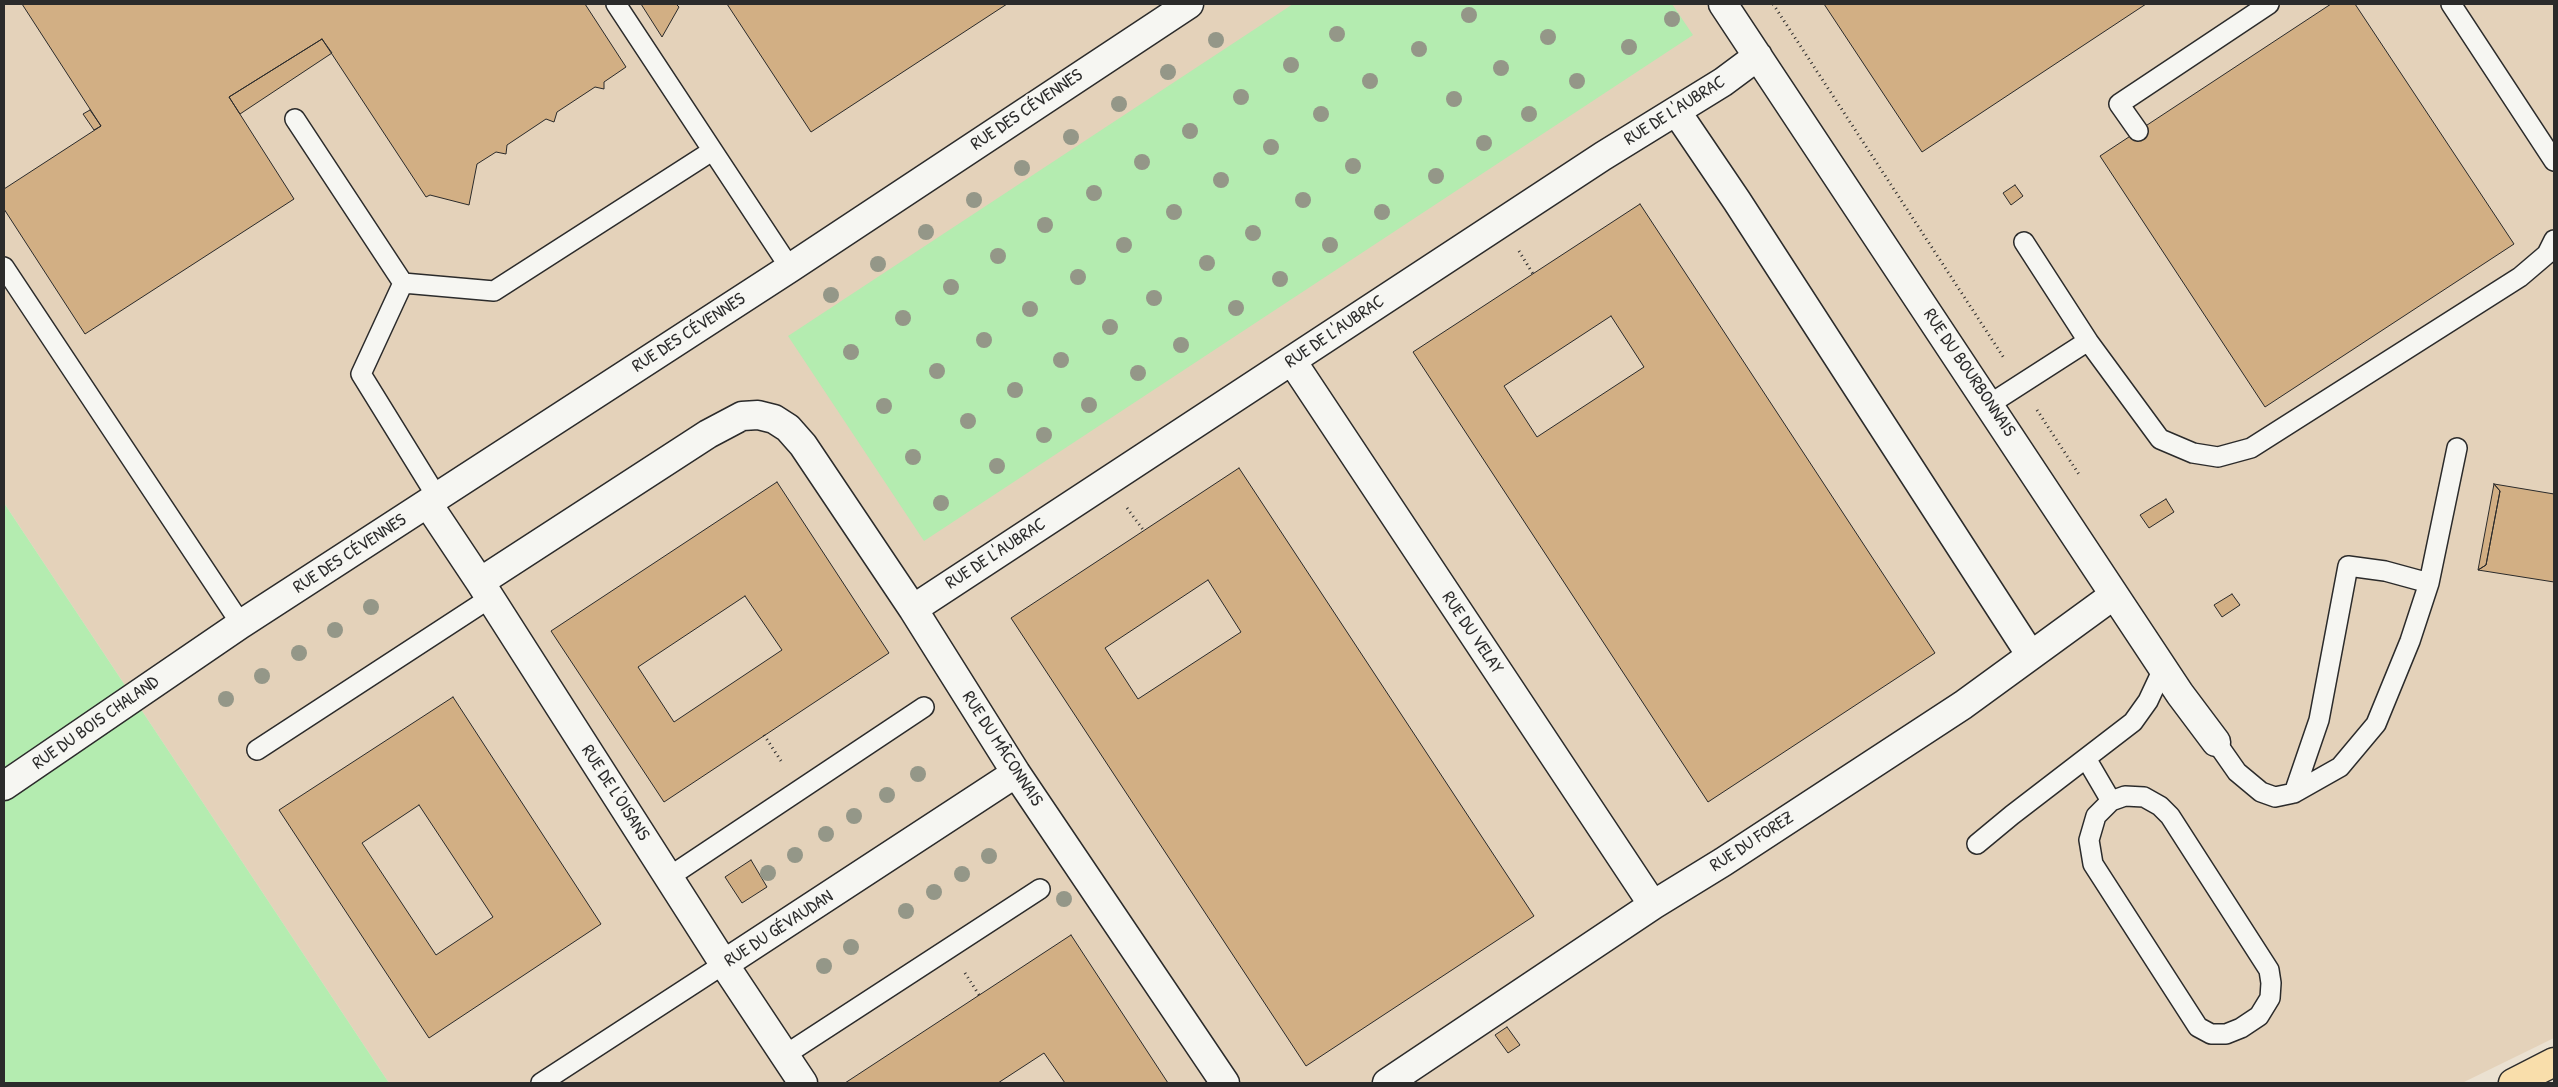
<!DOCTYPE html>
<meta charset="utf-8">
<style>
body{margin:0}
#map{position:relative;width:2558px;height:1087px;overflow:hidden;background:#ebe1d1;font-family:"Patrick Hand",sans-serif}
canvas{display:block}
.frame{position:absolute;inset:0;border:5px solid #2b2b2b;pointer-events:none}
</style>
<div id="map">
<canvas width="2558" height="1087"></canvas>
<div class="frame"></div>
</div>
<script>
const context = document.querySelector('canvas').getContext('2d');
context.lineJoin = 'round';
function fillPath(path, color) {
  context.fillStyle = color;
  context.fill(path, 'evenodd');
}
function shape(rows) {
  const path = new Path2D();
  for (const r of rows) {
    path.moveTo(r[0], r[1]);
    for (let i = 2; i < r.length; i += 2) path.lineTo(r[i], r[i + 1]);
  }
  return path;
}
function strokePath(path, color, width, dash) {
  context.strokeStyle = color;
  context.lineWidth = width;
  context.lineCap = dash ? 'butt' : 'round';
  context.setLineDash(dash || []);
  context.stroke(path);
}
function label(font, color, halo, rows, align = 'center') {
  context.font = font + ' "Patrick Hand",sans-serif';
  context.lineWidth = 4.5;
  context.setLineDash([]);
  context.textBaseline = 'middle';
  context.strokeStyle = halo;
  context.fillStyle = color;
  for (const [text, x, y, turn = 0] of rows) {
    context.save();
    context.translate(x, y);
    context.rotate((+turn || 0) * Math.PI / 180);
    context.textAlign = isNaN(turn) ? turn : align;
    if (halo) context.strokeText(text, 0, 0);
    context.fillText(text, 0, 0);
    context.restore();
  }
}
fillPath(shape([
 [4,4,2554,4,2554,1038,2462,1083,389,1083,4,503]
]), '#e4d2ba');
fillPath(shape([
 [1293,4,1672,4,1693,35,924,541,788,336],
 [4,503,389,1083,4,1083]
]), '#b4ecb0');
const building = shape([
 [22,4,585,4,626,67,604,82,604,89,595,87,557,112,554,122,546,119,507,145,506,154,496,152,477,164,469,205,430,195,426,197,322,39,229,97,294,199,85,334,4,209,4,189,101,126,22,4],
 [641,4,676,4,679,7,662,37,641,4],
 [727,4,1007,4,811,132,727,4],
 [1824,4,2146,4,1922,152,1824,4],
 [2331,4,2355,4,2514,244,2265,407,2100,156,2331,4],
 [322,39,332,53,240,114,229,97,322,39],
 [90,110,101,126,94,130,83,114,90,110],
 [2015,185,2023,196,2011,205,2003,193,2015,185],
 [1640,204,1935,653,1708,802,1413,352,1640,204],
 [1611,316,1644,367,1537,437,1504,386,1611,316],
 [1239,468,1534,916,1306,1066,1011,618,1239,468],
 [1208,580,1241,632,1138,699,1105,648,1208,580],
 [777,482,889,653,664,802,551,631,777,482],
 [745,596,782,650,674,722,638,667,745,596],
 [2494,484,2500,491,2486,565,2478,570,2494,484],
 [2494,484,2554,494,2554,582,2478,570,2486,565,2500,491,2494,484],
 [2166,499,2174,512,2149,528,2140,515,2166,499],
 [2232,594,2240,605,2222,617,2214,605,2232,594],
 [453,697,601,924,429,1038,279,810,453,697],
 [419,805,493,917,436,955,362,843,419,805],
 [751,860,767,887,742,903,725,877,751,860],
 [1071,935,1168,1083,1065,1083,1044,1053,998,1083,845,1083,1071,935],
 [1507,1027,1520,1045,1508,1053,1495,1035,1507,1027]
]);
fillPath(building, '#d2af84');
strokePath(building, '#2b2b2b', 1);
const service = shape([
 [616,4,790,268],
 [2451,4,2554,161],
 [295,119,403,283,361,374,437,497],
 [2138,131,2119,104,2269,4],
 [2024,242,2088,341,2160,439,2193,453,2218,457,2251,448,2520,277,2547,254,2554,240],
 [4,267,241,624],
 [403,283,494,291,712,151],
 [1990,404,2088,341],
 [2216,742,2237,772,2261,792,2275,797,2294,793,2340,767,2376,724,2410,641,2429,583,2457,448],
 [257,750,490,598],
 [2087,760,2111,801],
 [2294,793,2319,720,2348,566,2385,571,2429,583],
 [2125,796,2144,797,2160,806,2170,816,2269,970,2271,983,2270,998,2259,1016,2241,1028,2226,1034,2211,1034,2198,1027,2093,864,2089,840,2096,816,2111,801,2125,796],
 [1977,844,2012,815,2133,722,2148,701,2163,669],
 [669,877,924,707],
 [785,1055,1040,889],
 [541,1083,724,964]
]);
const minor = shape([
 [1723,4,2180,694,2216,742],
 [1676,111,1737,201,2030,654],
 [1292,361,1653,905],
 [428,504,480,582,724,964,803,1083],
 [480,582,708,434,742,416,758,415,774,419,788,428,803,445,913,609,1016,773,1225,1083],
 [913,609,1603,156,1723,82,1758,56],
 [4,786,241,624,790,268,1189,4],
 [724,964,1016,773],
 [1387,1083,1653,905,1723,862,1963,705,2114,595]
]);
const motorway = shape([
 [2513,1083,2554,1062]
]);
strokePath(service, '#2b2b2b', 22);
strokePath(minor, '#2b2b2b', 31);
strokePath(motorway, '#2b2b2b', 31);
strokePath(shape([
 [1773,4,2004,358],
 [1519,251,1533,274],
 [2037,410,2080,476],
 [1127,508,1144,531],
 [764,735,783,764],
 [965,973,979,995]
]), '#2b2b2b', 3, [1, 4]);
strokePath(service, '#f6f6f2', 19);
strokePath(minor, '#f6f6f2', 28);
strokePath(motorway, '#f9deab', 28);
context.fillStyle = '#949788';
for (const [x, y] of [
 [1469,15],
 [1672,19],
 [1337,34],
 [1548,37],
 [1216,40],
 [1629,47],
 [1419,49],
 [1291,65],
 [1501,68],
 [1168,72],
 [1370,81],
 [1577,81],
 [1241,97],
 [1454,99],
 [1119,104],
 [1321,114],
 [1529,114],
 [1190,131],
 [1071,137],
 [1484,143],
 [1271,147],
 [1142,162],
 [1353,166],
 [1022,168],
 [1436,176],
 [1221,180],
 [1094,193],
 [974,200],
 [1303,200],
 [1174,212],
 [1382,212],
 [1045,225],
 [926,232],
 [1253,233],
 [1124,245],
 [1330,245],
 [998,256],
 [1207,263],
 [878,264],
 [1078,277],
 [1280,279],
 [951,287],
 [831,295],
 [1154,298],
 [1236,308],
 [1030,309],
 [903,318],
 [1110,327],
 [984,340],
 [1181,345],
 [851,352],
 [1061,360],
 [937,371],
 [1138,373],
 [1015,390],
 [1089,405],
 [884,406],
 [968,421],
 [1044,435],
 [913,457],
 [997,466],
 [941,503],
 [371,607],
 [335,630],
 [299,653],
 [262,676],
 [226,699],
 [918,774],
 [887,795],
 [854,816],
 [826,834],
 [795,855],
 [989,856],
 [768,873],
 [962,874],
 [934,892],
 [1064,899],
 [906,911],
 [851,947],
 [824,966]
]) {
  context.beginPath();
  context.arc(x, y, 8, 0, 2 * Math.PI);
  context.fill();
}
label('18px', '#2b2b2b', '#f6f6f2', [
 ["RUE DES CÉVENNES",1027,110,-34],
 ["RUE DE L'AUBRAC",1675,111,-32],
 ["RUE DE L'AUBRAC",1335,332,-34],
 ["RUE DES CÉVENNES",689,333,-33],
 ["RUE DU BOURBONNAIS",1969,373,56],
 ["RUE DES CÉVENNES",350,554,-33],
 ["RUE DE L'AUBRAC",996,554,-33],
 ["RUE DU VELAY",1472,633,56],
 ["RUE DU BOIS CHALAND",96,723,-35],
 ["RUE DU MÂCONNAIS",1002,749,57],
 ["RUE DE L'OISANS",615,793,57],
 ["RUE DU FOREZ",1752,842,-33],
 ["RUE DU GÉVAUDAN",779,929,-33]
]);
</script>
